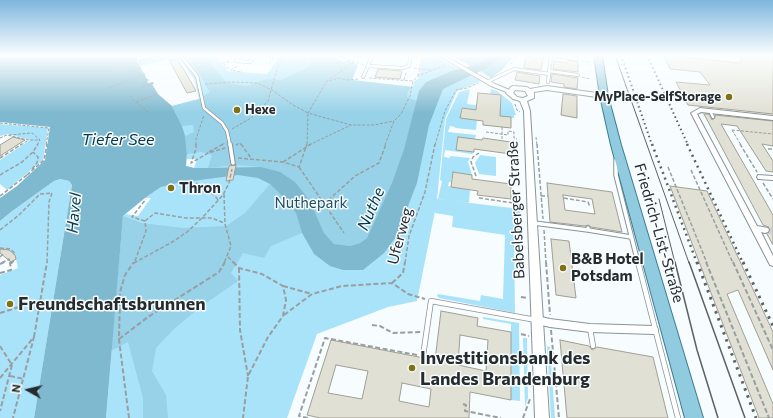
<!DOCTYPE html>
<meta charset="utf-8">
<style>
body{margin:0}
#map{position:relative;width:773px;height:418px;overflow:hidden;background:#f7fcfe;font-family:Commissioner,sans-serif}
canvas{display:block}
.north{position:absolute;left:8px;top:370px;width:40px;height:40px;-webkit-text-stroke:3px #f7fcfe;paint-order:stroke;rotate:278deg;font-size:11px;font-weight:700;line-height:16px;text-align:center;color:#262b2d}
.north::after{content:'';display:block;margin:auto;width:14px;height:18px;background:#262b2d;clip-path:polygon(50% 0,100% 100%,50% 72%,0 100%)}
</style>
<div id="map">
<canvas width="773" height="418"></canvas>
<div class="north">N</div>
</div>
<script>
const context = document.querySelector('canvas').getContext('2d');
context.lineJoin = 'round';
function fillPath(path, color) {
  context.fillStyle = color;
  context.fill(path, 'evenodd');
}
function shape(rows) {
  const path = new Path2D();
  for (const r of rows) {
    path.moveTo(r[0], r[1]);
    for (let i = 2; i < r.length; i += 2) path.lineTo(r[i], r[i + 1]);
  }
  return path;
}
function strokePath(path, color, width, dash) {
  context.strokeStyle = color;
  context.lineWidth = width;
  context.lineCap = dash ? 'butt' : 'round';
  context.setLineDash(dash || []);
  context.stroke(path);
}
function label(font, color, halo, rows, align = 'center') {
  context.font = font + ' Commissioner,sans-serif';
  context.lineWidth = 3;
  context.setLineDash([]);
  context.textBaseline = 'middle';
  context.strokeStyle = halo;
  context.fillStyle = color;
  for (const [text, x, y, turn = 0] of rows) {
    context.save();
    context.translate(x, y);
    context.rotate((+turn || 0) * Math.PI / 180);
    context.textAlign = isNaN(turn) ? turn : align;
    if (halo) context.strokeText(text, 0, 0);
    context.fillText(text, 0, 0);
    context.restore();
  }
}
fillPath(shape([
 [155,55,211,55,228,69,226,71,267,74,279,57,279,55,330,55,343,62,348,60,358,65,352,80,413,87,414,82,419,77,423,55,433,55,481,81,457,91,445,119,437,199,520,209,521,232,514,231,515,313,439,298,437,296,438,294,480,301,481,295,503,299,505,235,452,227,453,216,435,213,435,211,417,301,388,307,317,334,287,418,106,418,123,216,126,214,138,216,151,198,145,198,161,187,186,166,194,168,197,159,187,159,187,153,182,126,172,106,199,99,194,79,178,57,140,66,137,61],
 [470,89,467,104,475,105,478,107,478,110,461,108,460,118,477,120,476,130,455,128,455,127,450,126,448,132,476,135,475,139,457,150,474,152,472,154,445,150,444,157,450,158,450,156,470,158,468,162,472,175,453,172,451,182,449,182,448,186,470,190,469,203,438,199,442,181,440,180,446,119,459,92],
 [491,89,497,91,512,103,516,115,514,115,514,118,489,115,501,95,490,94],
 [0,124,48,128,43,160,7,190,0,184,0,160,30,140,8,134,0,136],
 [480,155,496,157,496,176,479,174,475,163],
 [60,179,69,181,72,185,34,418,0,418,0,275,18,268,15,255,9,250,0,249,0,221,11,212,54,181],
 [483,317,519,323,520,401,511,400,511,324,483,319],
 [523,338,527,338,528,398,525,407],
 [547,346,550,347,555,418,551,418]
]), '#a9e3fa');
fillPath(shape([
 [187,55,206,55,217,72,227,83,247,86,267,79,281,80,303,70,310,65,312,55,329,55,343,62,348,60,358,65,352,80,413,87,408,91,407,97,417,101,404,149,392,184,367,238,360,243,350,246,334,244,324,233,310,201,261,167,236,165,208,168,212,155,201,152,187,154,185,136,194,132,193,125,182,126,172,106,199,99,210,92,200,75,187,57],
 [449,55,489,55,483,61,471,66],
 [505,55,515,55,503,69,491,78,480,71],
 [270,184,283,197,296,213,302,233,271,246,264,258,243,253,231,273,238,281,199,308,174,329,156,348,152,371,166,395,168,418,143,418,143,398,128,342,111,351,123,216,142,223,183,228,226,226,245,213]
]), '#97d2e8');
fillPath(shape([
 [0,55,137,55,137,61,147,79,150,80,147,81,148,83,153,82,154,83,152,84,158,94,172,106,182,126,185,136,187,154,186,166,194,168,208,168,261,167,280,172,295,182,310,201,324,233,334,244,350,246,360,243,367,238,392,183,404,149,419,91,426,82,452,71,471,66,483,61,489,55,505,55,485,69,443,89,429,125,417,183,396,237,384,253,363,270,343,270,330,266,314,254,302,233,296,213,283,197,270,184,258,178,238,175,177,183,161,187,145,198,123,216,106,418,34,418,72,185,69,181,60,179,54,181,11,212,0,221,0,198,17,186,45,160,50,127,0,122]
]), '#7fb9cf');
const building = shape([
 [526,55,544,55,541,70,524,68,526,55],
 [664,55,740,63,741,55,773,55,773,114,688,105,676,82,710,85,700,72,670,69,664,55],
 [177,59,186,73,196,91,187,93,169,60,177,59],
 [568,60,578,62,578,72,553,69,554,61,568,63,568,60],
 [378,69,402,71,400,79,375,77,378,69],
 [517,72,540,76,539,84,515,80,517,72],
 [552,74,578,78,577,89,564,87,564,84,551,82,552,74],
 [478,93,501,95,500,116,511,117,511,128,483,125,483,121,460,118,462,108,476,110,478,93],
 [563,94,577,96,577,118,561,115,563,94],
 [704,114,709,114,712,120,715,118,715,115,773,121,773,146,762,144,773,161,773,172,766,171,737,126,721,124,773,215,773,245,767,234,770,231,769,227,763,225,704,114],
 [13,137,25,140,0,156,0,145,13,137],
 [458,137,482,140,483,138,511,142,511,154,474,149,474,152,456,150,458,137],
 [236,165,233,180,226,181,229,166,236,165],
 [453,172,472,175,472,179,511,184,511,199,477,195,478,191,451,187,453,172],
 [547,183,612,192,622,232,591,227,588,225,585,226,550,222,547,183],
 [563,195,592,199,595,214,565,210,563,195],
 [670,186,707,191,773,332,773,370,738,290,727,294,773,404,773,418,759,418,670,186],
 [551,239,569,241,576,298,556,295,551,239],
 [0,249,9,250,15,255,16,259,11,262,0,253,0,249],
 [441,311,478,318,477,326,511,332,511,400,470,392,469,418,320,418,307,415,331,340,419,357,422,360,426,358,435,360,441,311],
 [460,335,488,340,486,371,458,365,460,335],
 [336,365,368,371,362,399,328,393,336,365],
 [402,383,431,389,429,407,399,401,402,383],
 [560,340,589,346,592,350,597,347,653,357,668,418,567,418,560,340]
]);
fillPath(building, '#e1e0d4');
strokePath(building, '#a09f94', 1);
strokePath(shape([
 [765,230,773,231]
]), '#cdd2d4', 7, [7, 3.5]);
const serviceFar2 = shape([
 [180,55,197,76,204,108,222,123,227,131,230,145],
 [241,55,236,61,250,62,255,55],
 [372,55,368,66,402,68,409,66,411,55],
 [549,71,551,57,557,56,577,59],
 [363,77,368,66],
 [489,81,514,69,549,74,549,71,578,75],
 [548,82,549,74],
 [710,111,713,117]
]);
const serviceFar1 = shape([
 [230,144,233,163],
 [616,160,616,175,638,263],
 [534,223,588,230,588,228],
 [588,230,631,237]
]);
const service = shape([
 [638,262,678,418],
 [590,328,593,346],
 [423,356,431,301,536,320]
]);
const minor = shape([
 [438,55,443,55,495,84,512,91,509,93,491,86,438,55],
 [700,108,773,116,773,120,701,112,697,114,757,226,768,228,769,230,768,232,765,233,761,232,773,256,773,266,770,265,691,113,700,108],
 [758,175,773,176,773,180,758,179,757,177,758,175],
 [537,316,550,319,590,324,654,326,657,327,658,330,657,333,654,334,590,332,550,327,537,324,534,323,533,320,534,317,537,316]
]);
const tertiary = shape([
 [513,86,527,87,530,89,547,86,604,94,607,96,604,98,547,90,534,92,534,98,527,101,530,111,549,418,535,418,524,111,520,101,513,99,506,93,511,87,513,86],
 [515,90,525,91,528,96,523,98,517,97,513,93,515,90]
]);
const primary = shape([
 [594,55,602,55,608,96,621,145,703,418,685,418,611,145,600,96,594,55]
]);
strokePath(serviceFar2, '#889499', 4);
strokePath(serviceFar1, '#889499', 5.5);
strokePath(service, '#889499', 6);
strokePath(minor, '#889499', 2);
strokePath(tertiary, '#889499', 2);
strokePath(primary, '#3c7c92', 2);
strokePath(shape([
 [213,55,231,70],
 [264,55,273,58,270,63,266,63],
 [335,55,364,65],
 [524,55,533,58],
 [341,57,346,55],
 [460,60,471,58,475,55],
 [533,61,534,58,545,59],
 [582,61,590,62],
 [116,62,141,56],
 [227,62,233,55],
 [354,62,327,81,308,113,351,125,374,125,394,121],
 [222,63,232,62],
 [511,64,518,55],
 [237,66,231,70,241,72,242,70],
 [107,68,161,55],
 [414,68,430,70],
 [418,76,422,55],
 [582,77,590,79],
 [369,78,413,81],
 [404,80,406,72],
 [329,81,338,78,348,80,359,79],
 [205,84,231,82,257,83,272,90,293,105,308,113,307,145],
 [142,87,155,83],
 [109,88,147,73],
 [130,96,136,102,158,94],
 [136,102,148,112],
 [515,104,517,110,520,112],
 [0,123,49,128,46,145],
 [502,127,502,140],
 [232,129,251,118,268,101,277,69,284,55],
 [732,130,741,145],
 [732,130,773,134],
 [486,132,508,135,508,131,514,132,514,138,517,139],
 [9,135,32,133,40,140],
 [536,137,537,145],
 [0,138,7,135,28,140,40,140],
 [21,145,27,141],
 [37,145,40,140],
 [196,145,196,139,204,115],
 [222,145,225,143],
 [236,145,240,143,241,145],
 [309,145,351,125],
 [385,145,394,121,401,114,410,96,413,81,418,76,446,65],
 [435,145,445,111,456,90,467,88,478,83]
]), '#999ea0', 1, [3, 1.5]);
strokePath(shape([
 [196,144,196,149,191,163,208,153,225,148],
 [241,144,251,158],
 [537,144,543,219],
 [740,144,757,172],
 [236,145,238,144],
 [768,149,773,149],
 [209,152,223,144],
 [0,158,22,144],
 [238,158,283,162,299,167,307,144],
 [283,162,311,144],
 [299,167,344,233],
 [668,167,707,263],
 [32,169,37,163,38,157,33,152],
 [691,170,733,263],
 [0,175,22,162,33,152,38,144],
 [27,175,44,160,47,144],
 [476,176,471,162,473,157,479,153],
 [196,183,214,195,219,201],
 [763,183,773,199],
 [224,194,225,224,231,246,224,263],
 [0,196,27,175],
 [541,196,548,196],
 [479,198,520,204],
 [564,198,588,202,590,207],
 [324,204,355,176,379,163,386,144],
 [145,221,132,217,146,199],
 [0,230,19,215,40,194,52,193,49,202,47,263],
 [544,230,546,263],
 [0,248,10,249,15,253,13,254],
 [0,257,3,254],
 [228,257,234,263],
 [135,261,146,231,145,221,155,213,186,218,212,218,224,223],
 [2,263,9,259,10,263],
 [11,263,14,261],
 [134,263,174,241,187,232,202,218,223,195,229,183,232,169],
 [405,263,409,236,425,192,435,144]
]), '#999ea0', 1.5, [4, 2]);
strokePath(shape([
 [233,262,239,268,262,274,283,286,286,300,283,316,268,337,248,376,243,418],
 [546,262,550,315],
 [706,262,769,418],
 [733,262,773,350],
 [0,264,4,262],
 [10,264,13,262],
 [239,268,240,330,248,376],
 [0,273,11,270,10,262],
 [392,283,403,273,405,262],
 [283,286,312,294],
 [521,297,527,298],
 [0,313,41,300],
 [284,315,312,294,342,286,392,283,408,294,425,299],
 [372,325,380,326,393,333,421,332],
 [551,330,559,418],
 [521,334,529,336],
 [34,337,47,262],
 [119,339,148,317,219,272,225,262],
 [0,346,12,365,0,411],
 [10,376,24,379],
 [0,378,34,337,13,418],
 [463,404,466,405,465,411,501,418],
 [129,418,119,340,120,292,125,275,134,262],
 [308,418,299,416,325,338,417,355],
 [523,418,530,399]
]), '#999ea0', 2, [5, 2.5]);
strokePath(serviceFar2, '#fff', 2.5);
strokePath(serviceFar1, '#fff', 3.5);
strokePath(service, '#fff', 4.5);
fillPath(minor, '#fff');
fillPath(tertiary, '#fff');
fillPath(primary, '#91cbdf');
strokePath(shape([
 [615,55,689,263],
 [659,199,675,263]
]), '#5c6163', 1);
strokePath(shape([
 [675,262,697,350,718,418],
 [689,262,745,418]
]), '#5c6163', 1.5);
strokePath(shape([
 [621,55,652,145],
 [647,55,688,145]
]), '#5c6163', 2, [1.5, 3]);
strokePath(shape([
 [652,144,697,263],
 [687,144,743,263]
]), '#5c6163', 2.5, [2, 4]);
strokePath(shape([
 [697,262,756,418],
 [743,262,773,326]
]), '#5c6163', 3, [2.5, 5]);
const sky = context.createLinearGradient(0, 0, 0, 113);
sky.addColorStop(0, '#7eb6de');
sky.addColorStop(0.49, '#fbfeff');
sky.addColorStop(1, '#fbfeff00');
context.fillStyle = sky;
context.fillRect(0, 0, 773, 113);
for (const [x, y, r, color] of [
 [729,97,4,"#7e7214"],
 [237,110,4,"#7e7214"],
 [171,188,4,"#7e7214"],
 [563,268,4,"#7e7214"],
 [10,304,4,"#7e7214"],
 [412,368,4,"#7e7214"]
]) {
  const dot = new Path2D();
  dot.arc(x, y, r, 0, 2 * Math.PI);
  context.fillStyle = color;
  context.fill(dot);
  strokePath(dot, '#f7fcfe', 1.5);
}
label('bold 13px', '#262b2d', '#f7fcfe', [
 ["MyPlace-SelfStorage",721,97],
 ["Hexe",245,110,"left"]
], 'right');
label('bold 15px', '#262b2d', '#f7fcfe', [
 ["Thron",179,188],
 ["B&B Hotel",571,259],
 ["Potsdam",571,276]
], 'left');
label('15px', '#1f4f60', '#f7fcfe', [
 ["Nuthepark",311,203]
]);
label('15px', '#262b2d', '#f7fcfe', [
 ["Babelsberger Straße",516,210,-93],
 ["Friedrich-List-Straße",659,233,74],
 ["Uferweg",400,236,-75]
]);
label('italic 16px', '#043a4a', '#f7fcfe', [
 ["Tiefer See",118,140],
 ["Nuthe",371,209,-67],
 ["Havel",74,213,-85]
]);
label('bold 18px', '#262b2d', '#f7fcfe', [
 ["Freundschaftsbrunnen",18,304],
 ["Investitionsbank des",420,358],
 ["Landes Brandenburg",420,379]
], 'left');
</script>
